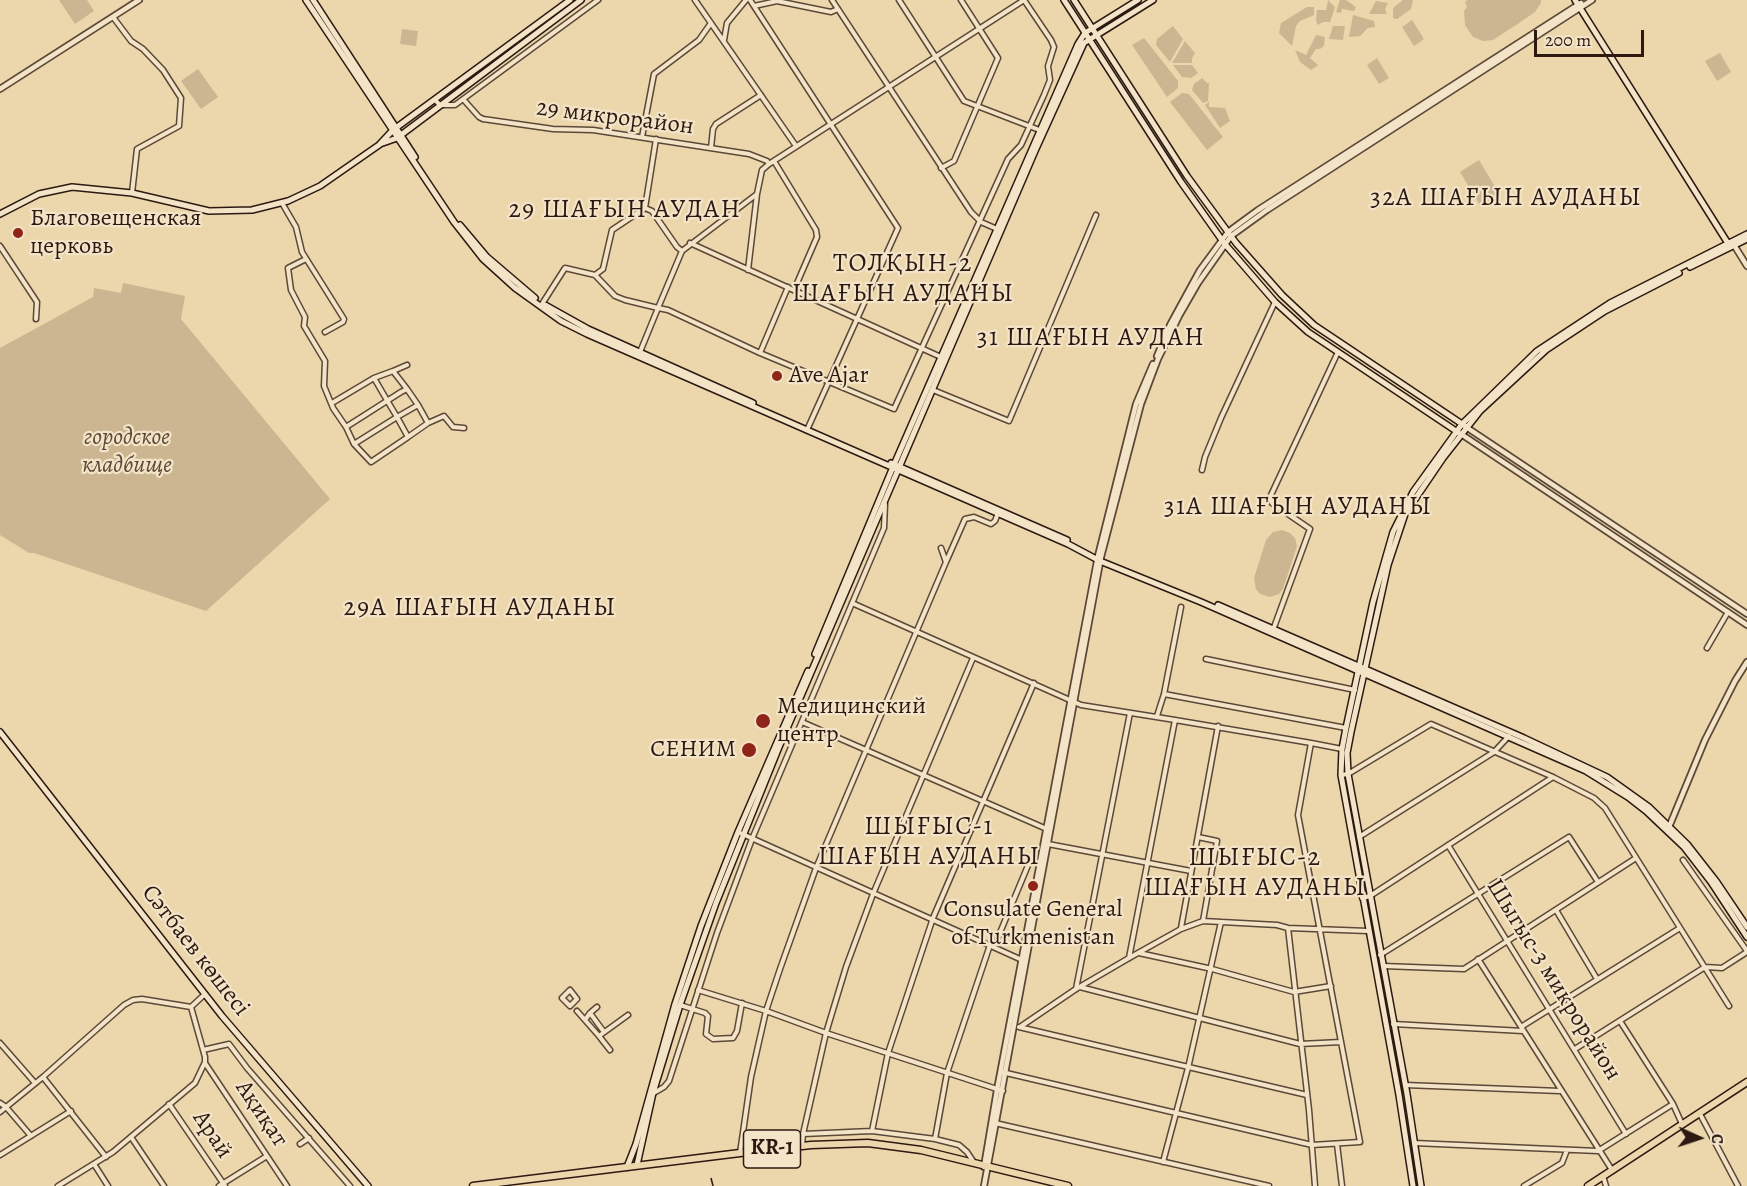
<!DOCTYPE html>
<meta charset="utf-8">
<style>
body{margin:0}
#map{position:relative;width:1747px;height:1186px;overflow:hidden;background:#ecd6ab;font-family:Alegreya,serif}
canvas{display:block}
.north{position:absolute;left:1669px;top:1108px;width:60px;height:60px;-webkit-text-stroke:4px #f3e4c8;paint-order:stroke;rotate:93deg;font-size:16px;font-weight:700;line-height:24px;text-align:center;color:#2c1911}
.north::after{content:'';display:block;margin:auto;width:21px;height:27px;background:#2c1911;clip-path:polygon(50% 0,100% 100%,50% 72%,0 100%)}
.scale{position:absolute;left:1534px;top:30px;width:110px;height:27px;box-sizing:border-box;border:3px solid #2c1911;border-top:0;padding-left:8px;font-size:18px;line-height:21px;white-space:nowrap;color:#2c1911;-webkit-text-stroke:4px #f3e4c8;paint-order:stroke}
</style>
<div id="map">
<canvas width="1747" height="1186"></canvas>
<div class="north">С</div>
<div class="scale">200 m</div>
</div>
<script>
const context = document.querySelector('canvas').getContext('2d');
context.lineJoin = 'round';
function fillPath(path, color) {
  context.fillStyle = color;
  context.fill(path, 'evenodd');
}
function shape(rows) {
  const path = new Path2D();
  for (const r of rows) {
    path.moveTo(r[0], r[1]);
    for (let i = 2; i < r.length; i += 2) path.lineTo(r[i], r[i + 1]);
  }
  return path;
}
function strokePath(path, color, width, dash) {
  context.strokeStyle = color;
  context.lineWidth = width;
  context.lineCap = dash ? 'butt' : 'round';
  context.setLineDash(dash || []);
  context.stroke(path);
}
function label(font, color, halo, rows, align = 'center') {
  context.font = font + ' Alegreya,serif';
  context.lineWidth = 4.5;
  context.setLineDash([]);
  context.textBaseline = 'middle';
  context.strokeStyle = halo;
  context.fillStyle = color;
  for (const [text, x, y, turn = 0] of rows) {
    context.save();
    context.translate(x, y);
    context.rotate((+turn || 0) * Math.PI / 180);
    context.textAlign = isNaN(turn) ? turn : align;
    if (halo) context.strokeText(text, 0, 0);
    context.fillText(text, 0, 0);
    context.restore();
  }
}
fillPath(shape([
 [59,0,87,0,94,11,75,24],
 [1328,0,1335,7,1330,22,1323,22,1318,25,1316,21,1317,10,1326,10],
 [1340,0,1346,0,1356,7,1354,11,1342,9,1341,13,1336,12],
 [1403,0,1413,0,1411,9,1397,19,1393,18,1393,8],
 [1468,0,1541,0,1541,3,1535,12,1516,25,1493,40,1483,41,1473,37,1465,25,1464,11,1467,7,1465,2],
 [1376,1,1388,3,1385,9,1387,14,1369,14],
 [1307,7,1314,7,1314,15,1300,21,1296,26,1292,46,1279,33,1281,23],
 [1353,15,1374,21,1375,27,1368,28,1360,36,1349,37],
 [1412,20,1424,39,1414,46,1402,27],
 [1173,26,1183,39,1170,62,1156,45,1157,39],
 [1333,26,1345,26,1343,40,1329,39],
 [402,29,418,31,416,46,400,44],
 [1316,35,1325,37,1324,46,1320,49,1316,49,1310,58,1318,65,1311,70,1300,62,1295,50,1306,55],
 [1144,38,1178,81,1178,88,1167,97,1132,45],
 [1185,41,1195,53,1192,58,1192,63,1172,63],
 [1720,53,1731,72,1717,81,1705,61],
 [1377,58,1389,78,1379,84,1367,65],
 [1173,65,1192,65,1198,73,1191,78,1182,77],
 [198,69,218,97,201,109,181,81],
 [1202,78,1207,83,1209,83,1208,101,1203,103,1192,90,1194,84],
 [1182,93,1189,94,1223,137,1207,150,1170,102],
 [1209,102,1209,107,1225,108,1230,121,1220,128,1205,105],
 [1479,160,1500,195,1481,207,1460,172],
 [123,283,185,296,181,319,330,499,206,611,34,553,29,553,0,535,0,348,93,297,94,288,121,293],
 [1282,530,1290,533,1295,538,1297,546,1283,589,1279,594,1270,597,1260,594,1256,589,1254,578,1266,540,1273,532]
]), '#cbb691');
const minor = shape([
 [695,0,796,146],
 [750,0,898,228,807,430],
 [832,0,971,212,981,222,997,229],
 [899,0,964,101,1042,131],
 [754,6,777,1,831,12,838,9],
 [113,17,131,41,143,49,163,70,181,98,179,126,137,149,132,193],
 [724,40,727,23,746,0],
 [463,99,479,117,483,119,553,129,593,130,749,154,767,161,769,164],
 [435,100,440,105,455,105,598,0],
 [642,137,654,74,699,40,711,23],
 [711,148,713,129,716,124,761,95],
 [774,161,816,230,817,237,794,290],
 [941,168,954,161,998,58,961,0],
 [282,203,296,227,302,252,344,319,343,322,325,332],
 [645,208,652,211,677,247,682,251],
 [690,243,943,358],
 [0,246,37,302,36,319],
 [306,259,288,268,291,290,305,317,304,326,325,361,324,386,333,408,346,427],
 [748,270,757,194],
 [595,275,615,296,625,300,658,308,668,310,760,353,894,409,1008,159,1021,145,1044,95,1050,80,1048,66,1054,47,1051,40,1024,0,769,164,762,170,757,194,682,251,658,308,640,352],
 [542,304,565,268,595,275,603,269,612,230,645,208,656,139],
 [760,353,788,287],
 [407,365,393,371,407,389],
 [374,378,393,371],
 [933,390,1009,421,1096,215],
 [332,403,374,378,388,402,397,417,408,437,371,462,354,444,397,417,418,405,428,423,444,416,453,427,464,428],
 [408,437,428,423],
 [354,444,346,427,401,392,407,389,418,405],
 [1202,470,1205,457,1221,418,1275,302],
 [946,562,965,519,974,517,991,524,995,521,998,513],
 [852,603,1081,705,1175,720,1129,958],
 [1273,630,1310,529,1272,503,1271,495,1338,352],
 [1707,648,1728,612],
 [1206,659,1355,690],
 [1164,694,1346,728],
 [1157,716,1164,694,1181,607],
 [802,722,1049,830],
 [1311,743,1342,749],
 [1341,775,1348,774,1431,724,1553,777,1594,798,1605,808,1729,1006],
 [738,832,1022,960],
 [1198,837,1217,841,1203,921],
 [1359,837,1494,752,1509,736],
 [1048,844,1191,871],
 [1448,845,1626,1134],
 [1683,860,1747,951],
 [1362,898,1370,896,1553,777],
 [1556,910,1597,979],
 [1181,928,1218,726],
 [1288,928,1309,1110,1315,1186],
 [994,947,1029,863],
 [1139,953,1212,969,1294,992,1331,986],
 [1380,955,1569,837,1598,882],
 [1478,959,1612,1170],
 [1383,966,1464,969,1636,858],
 [1080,987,1300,1044,1341,1042],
 [1076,989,1130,713],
 [570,990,577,999,570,1006,562,998,570,990],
 [698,990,766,1011,826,1033,1003,1091],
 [680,1005,705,1013,708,1016,706,1034,713,1039,733,1038,737,1031,742,1003],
 [191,1007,205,994],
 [577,1011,599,1036],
 [590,1013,604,1032],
 [585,1020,590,1013,597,1007],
 [1620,1021,1673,1104,1682,1124],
 [1393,1024,1523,1031],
 [1019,1027,1307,1095],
 [1020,1027,1076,989,1129,958,1181,929,1203,921,1277,925,1288,928,1368,931],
 [1521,1027,1680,928],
 [0,1043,35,1083],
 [1575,1049,1705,967,1722,968,1747,952],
 [203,1050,229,1044,247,1068,350,1186],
 [610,1050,599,1036,628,1015],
 [205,1063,287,1186],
 [1002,1072,1312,1145,1360,1142,1298,815,1311,743,1175,720],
 [43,1077,106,1157],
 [1405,1085,1560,1091],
 [652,1094,664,1087,669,1081,717,933,752,839,884,528,885,504],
 [0,1103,6,1107,31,1136],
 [169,1104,225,1186],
 [0,1112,43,1077,124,1005,133,1000,142,999,191,1007],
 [1700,1114,1738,1186],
 [995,1123,1269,1186],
 [872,1131,888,1053,933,918,1034,683],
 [803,1134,826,1033,846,967,873,894,973,658],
 [131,1137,164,1186],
 [935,1139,947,1073,990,945],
 [1414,1143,1598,1151,1673,1104],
 [300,1144,309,1138],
 [1337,1144,1342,1186],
 [802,1146,803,1134,872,1131,935,1139,959,1145,967,1152,973,1161],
 [740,1153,751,1077,766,1011,780,969,816,868,946,562,941,548],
 [0,1155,71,1111],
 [1163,1162,1188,1068,1221,922],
 [94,1164,108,1186],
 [1603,1176,1606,1186],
 [58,1186,113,1152,195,1083,205,1062,205,1057,191,1007],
 [219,1186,267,1156],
 [1524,1186,1562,1163,1567,1150]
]);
const tertiary = shape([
 [0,89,139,0],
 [1734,245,1747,266],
 [1157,356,1170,325,1200,270,1228,232,1258,210,1581,3],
 [1466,427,1747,614],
 [1461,434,1747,625],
 [1669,827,1705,740,1735,681,1747,662],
 [984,1167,997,1090,1098,556,1136,404,1153,364],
 [984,1186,1101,557,1141,404,1158,359,1179,316,1198,283,1231,236,1267,210,1592,0]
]);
const secondary = shape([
 [306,0,454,222,483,259,515,288,561,321,587,334,1068,544,1100,561,1201,602,1586,771,1628,797,1646,811,1684,847,1711,882,1747,937],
 [313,0,415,157],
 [1064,0,1181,182,1224,243,1275,302,1308,332,1459,433],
 [1074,0,1187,176,1236,243,1282,295,1314,325,1465,426],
 [1575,0,1729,245],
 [380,144,397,138,581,0],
 [0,214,39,194,72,187,132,193,209,211,252,210,288,201,320,186,379,145,393,130,570,0],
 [460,225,487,257,535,298],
 [1690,267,1747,239],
 [545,305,588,329,753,403],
 [891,463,1067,540],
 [1218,605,1524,738,1607,777,1649,807,1687,844,1716,881,1747,927],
 [815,654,893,467,1078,44,1085,33,1138,0],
 [0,732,222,1016,368,1186],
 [637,1165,653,1093,680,1005,716,903,779,747,1035,151,1084,43,1153,0],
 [627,1167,636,1144,675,1004,701,926,738,832,808,671],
 [1413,1186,1399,1095,1341,775,1342,749,1346,728,1373,602,1393,532,1413,492,1462,424,1537,351,1610,303,1747,234],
 [1421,1186,1407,1094,1348,774,1347,753,1351,732,1388,565,1405,514,1443,458,1480,411,1546,350,1605,311,1679,273]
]);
const primary = shape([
 [473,1186,740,1153,811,1145,868,1143,921,1150,1068,1186],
 [1588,1186,1747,1082]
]);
strokePath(minor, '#5c4838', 7);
strokePath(tertiary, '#5c4838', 8);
strokePath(secondary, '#2c1911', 8);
strokePath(primary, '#2c1911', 9);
strokePath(minor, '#f3e4c8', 4);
strokePath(tertiary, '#f3e4c8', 4.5);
strokePath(secondary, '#f3e4c8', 5);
strokePath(primary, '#ecd6ab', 6);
strokePath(shape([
 [711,1178,713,1186]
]), '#2c1911', 1.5, [10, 10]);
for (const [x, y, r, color] of [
 [18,233,6,"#8f2418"],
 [777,376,6,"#8f2418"],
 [763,721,8,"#8f2418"],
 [749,750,8,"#8f2418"],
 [1033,886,6,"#8f2418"]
]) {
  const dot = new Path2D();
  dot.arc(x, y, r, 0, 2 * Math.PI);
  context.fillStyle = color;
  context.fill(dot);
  strokePath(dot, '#f3e4c8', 2);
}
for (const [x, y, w] of [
 [772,1149,57]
]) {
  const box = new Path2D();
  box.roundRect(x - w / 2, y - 19, w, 38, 4.5);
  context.fillStyle = '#f3e4c8';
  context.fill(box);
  strokePath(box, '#2c1911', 1.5);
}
label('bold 22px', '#2c1911', null, [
 ["KR-1",772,1149]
]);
label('24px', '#2c1911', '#f3e4c8', [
 ["29 микрорайон",615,118,7],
 ["Сәтбаев көшесі",195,951,52],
 ["Шыгыс-3 микрорайон",1553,980,58],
 ["Ақиқат",261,1114,56],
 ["Арай",212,1135,56]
]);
label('24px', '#2c1911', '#f3e4c8', [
 ["Благовещенская",30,219],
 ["церковь",30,247],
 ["Ave Ajar",789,376],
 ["Медицинский",777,707],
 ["центр",777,735],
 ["СЕНИМ",736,750,"right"],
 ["Consulate General",1033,910,"center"],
 ["of Turkmenistan",1033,938,"center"]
], 'left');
label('italic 24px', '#5c4837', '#f3e4c8', [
 ["городское",127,438],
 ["кладбище",127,466]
]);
context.letterSpacing = '1.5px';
label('26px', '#2c1911', '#f3e4c8', [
 ["32А ШАҒЫН АУДАНЫ",1506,199],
 ["29 ШАҒЫН АУДАН",625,211],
 ["ТОЛҚЫН-2",903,265],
 ["ШАҒЫН АУДАНЫ",903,295],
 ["31 ШАҒЫН АУДАН",1091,339],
 ["31А ШАҒЫН АУДАНЫ",1298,508],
 ["29А ШАҒЫН АУДАНЫ",480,609],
 ["ШЫҒЫС-1",929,828],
 ["ШАҒЫН АУДАНЫ",929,858],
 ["ШЫҒЫС-2",1255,859],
 ["ШАҒЫН АУДАНЫ",1255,889]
]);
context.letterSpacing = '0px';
</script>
